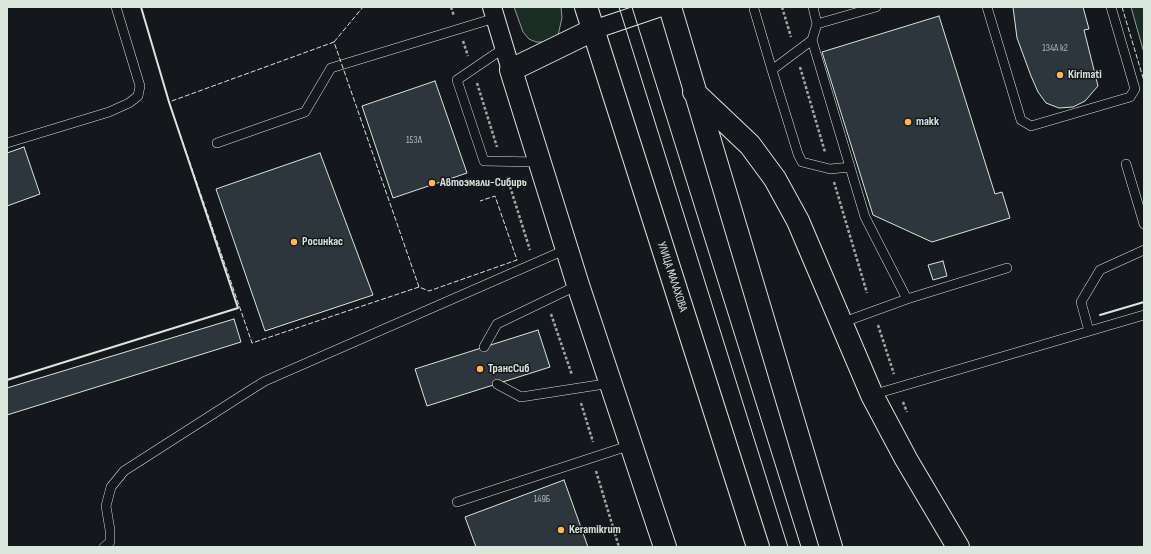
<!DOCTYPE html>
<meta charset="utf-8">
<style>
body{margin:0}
#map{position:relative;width:1151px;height:554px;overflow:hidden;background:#14181c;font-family:"Sofia Sans Condensed",sans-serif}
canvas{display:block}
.frame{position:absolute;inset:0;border:8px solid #d8e6dc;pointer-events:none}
</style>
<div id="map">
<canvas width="1151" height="554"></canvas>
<div class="frame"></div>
</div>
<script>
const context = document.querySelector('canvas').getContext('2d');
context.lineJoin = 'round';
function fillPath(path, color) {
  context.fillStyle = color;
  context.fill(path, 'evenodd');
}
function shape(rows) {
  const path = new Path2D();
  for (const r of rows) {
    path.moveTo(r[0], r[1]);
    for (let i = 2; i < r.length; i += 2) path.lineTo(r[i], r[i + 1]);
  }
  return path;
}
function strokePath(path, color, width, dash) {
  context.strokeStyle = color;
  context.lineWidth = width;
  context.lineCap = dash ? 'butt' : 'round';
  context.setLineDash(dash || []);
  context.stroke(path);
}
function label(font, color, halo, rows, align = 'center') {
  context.font = font + ' "Sofia Sans Condensed",sans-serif';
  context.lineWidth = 3;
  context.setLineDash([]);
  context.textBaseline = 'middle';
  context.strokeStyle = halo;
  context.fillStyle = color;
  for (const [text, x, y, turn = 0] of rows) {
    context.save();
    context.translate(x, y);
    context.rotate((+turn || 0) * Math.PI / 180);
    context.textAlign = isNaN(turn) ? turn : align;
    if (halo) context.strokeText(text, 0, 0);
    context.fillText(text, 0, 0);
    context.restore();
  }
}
const green = shape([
 [514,7,561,7,562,18,558,35,543,42,536,42,529,39,523,32,514,7],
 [1131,7,1144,7,1144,53,1131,7]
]);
fillPath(green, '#1a2d24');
strokePath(green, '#939e99', 1);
const building = shape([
 [1013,7,1083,7,1089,29,1084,30,1098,86,1085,101,1073,107,1059,108,1046,103,1038,92,1031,76,1017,38,1013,7],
 [939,16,995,194,1002,192,1010,218,932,242,873,215,822,52,939,16],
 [435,81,467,173,393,198,362,106,435,81],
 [24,147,40,194,7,206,7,153,24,147],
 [320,153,373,295,265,331,216,189,320,153],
 [943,261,947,276,933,280,928,265,943,261],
 [234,319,241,342,7,415,7,388,234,319],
 [538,330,550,367,427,406,415,369,538,330],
 [564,480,588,547,476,547,465,517,564,480]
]);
fillPath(building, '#2c363c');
strokePath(building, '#d8e6dc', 1);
const lane = shape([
 [813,7,817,24,876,7],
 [987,7,1021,120,1031,126,1130,97,1135,89,1111,7],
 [754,9,772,70],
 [817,24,812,40,865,217,907,299],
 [812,40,772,70,798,154,802,162,830,169,850,167],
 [504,48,457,80,484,161,539,162],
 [7,143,109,112,129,103,138,96,140,86,116,7],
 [217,143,305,112,331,68,495,18],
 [1126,164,1144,224],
 [841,323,907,299,1007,268],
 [1089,331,1081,302,1100,270,1144,250],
 [484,347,497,324,578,285],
 [497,384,521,397,611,383],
 [872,395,1144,315],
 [457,502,631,445],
 [104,547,110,542,110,530,106,506,111,487,124,471,252,389,265,381,567,249]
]);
const street = shape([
 [492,7,511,70],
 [593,30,661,7]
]);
const secondary = shape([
 [586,7,758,547],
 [670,7,831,547],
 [593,30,511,70,578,285,665,547],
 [694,92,750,145,775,179,798,221,872,395,906,459,958,547]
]);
strokePath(lane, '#d8e6dc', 10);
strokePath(street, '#d8e6dc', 20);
strokePath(secondary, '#d8e6dc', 24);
strokePath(shape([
 [451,7,454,16],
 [782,7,791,37],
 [463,41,468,56],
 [800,67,825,152],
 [477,83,497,147],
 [507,177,530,250],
 [834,182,867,293],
 [551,314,572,375],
 [878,325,894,374],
 [903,402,907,412],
 [581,403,593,442],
 [596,471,619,547]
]), '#9da8a2', 2.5, [3, 2]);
strokePath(lane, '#14181c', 9);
strokePath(street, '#14181c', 18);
strokePath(secondary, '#14181c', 22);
strokePath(shape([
 [619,7,788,547],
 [632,7,801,547]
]), '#d8e6dc', 1);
strokePath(shape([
 [1122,7,1144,81],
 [334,42,363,7],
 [419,287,334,42,169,102,252,343,419,287,429,291,517,260,495,196,480,201]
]), '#d8e6dc', 1, [5, 2]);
strokePath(shape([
 [1100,315,1144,302],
 [7,380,238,308,169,102,141,7]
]), '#d8e6dc', 2);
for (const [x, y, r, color] of [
 [1060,75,4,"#ffb74d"],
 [908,122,4,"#ffb74d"],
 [432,183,4,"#ffb74d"],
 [294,242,4,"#ffb74d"],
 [480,369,4,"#ffb74d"],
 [561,530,4,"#ffb74d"]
]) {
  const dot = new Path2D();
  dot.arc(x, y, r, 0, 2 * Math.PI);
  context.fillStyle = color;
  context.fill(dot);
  strokePath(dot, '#14181c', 1.5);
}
label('10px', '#adbab4', null, [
 ["134А к2",1055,48],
 ["153А",414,140],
 ["149Б",542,499]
]);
label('bold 12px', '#d8e6dc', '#14181c', [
 ["Kirimati",1068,75],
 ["makk",916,122],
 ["Автоэмали-Сибирь",440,183],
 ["Росинкас",302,242],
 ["ТрансСиб",488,369],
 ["Keramikrum",569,530]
], 'left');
label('12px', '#d8e6dc', '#14181c', [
 ["УЛИЦА МАЛАХОВА",672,277,72]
]);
</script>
